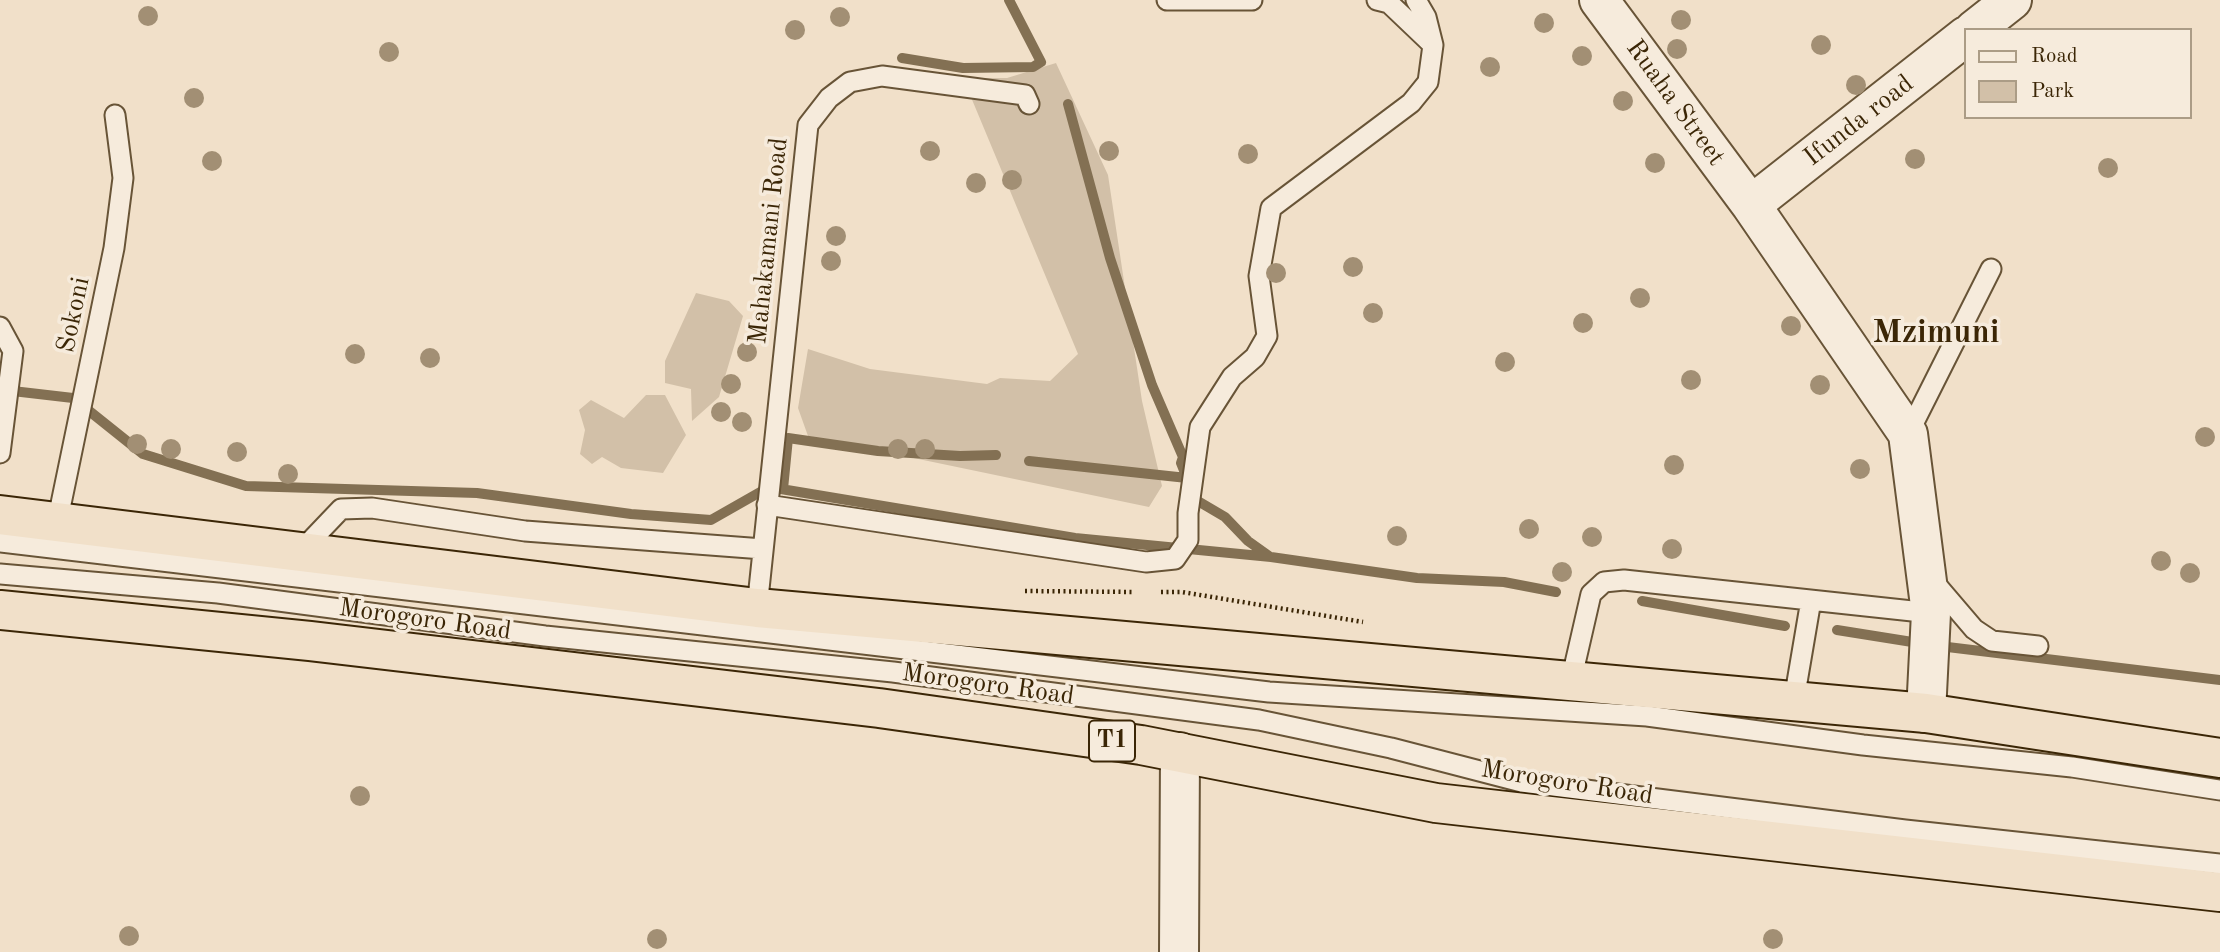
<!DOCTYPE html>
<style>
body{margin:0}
#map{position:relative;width:2220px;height:952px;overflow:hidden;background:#f1e0c9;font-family:"Old Standard TT",serif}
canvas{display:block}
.legend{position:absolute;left:1964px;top:28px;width:228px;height:91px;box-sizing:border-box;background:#f6ebdc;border:2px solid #ab9c86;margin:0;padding:9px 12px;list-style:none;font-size:21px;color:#3b2606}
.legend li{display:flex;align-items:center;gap:14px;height:35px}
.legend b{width:35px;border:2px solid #ab9c86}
</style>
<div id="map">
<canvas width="2220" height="952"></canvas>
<ul class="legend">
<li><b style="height:9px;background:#f6ebdc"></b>Road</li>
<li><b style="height:19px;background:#d2c0a8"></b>Park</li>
</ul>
</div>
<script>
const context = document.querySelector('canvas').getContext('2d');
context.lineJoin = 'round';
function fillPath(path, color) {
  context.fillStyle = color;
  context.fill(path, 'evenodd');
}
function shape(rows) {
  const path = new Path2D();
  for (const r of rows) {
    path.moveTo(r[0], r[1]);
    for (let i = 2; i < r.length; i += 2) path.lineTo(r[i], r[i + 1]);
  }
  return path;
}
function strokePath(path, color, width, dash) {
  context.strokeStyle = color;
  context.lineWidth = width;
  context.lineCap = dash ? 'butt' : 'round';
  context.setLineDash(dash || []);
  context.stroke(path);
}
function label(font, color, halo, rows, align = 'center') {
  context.font = font + ' "Old Standard TT",serif';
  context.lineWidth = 7;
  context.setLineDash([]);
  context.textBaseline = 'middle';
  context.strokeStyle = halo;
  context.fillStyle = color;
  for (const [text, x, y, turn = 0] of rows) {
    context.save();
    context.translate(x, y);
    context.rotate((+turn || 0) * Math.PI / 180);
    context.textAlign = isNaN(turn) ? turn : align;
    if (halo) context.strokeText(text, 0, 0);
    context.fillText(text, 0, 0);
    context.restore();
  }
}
fillPath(shape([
 [1056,63,1108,175,1142,401,1162,486,1149,507,808,436,798,408,808,349,870,369,987,384,1000,378,1050,381,1078,354,963,78,1007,78],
 [696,293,729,301,743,316,719,397,692,421,691,389,665,383,665,361],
 [646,395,665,395,686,435,663,473,621,468,602,457,592,464,580,454,585,430,579,410,591,400,624,418]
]), '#d2c0a8');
strokePath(shape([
 [902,58,963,68,1033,67,1041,62,1009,0],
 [4,390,73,398,143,454,246,486,477,493,631,514,711,520,769,487,1075,538,1271,557,1417,578,1504,582,1556,592],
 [1029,461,1187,478,1181,463,1183,457,1152,385,1110,258,1068,104],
 [783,489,788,438,878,451,960,456,996,455],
 [1191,497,1225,517,1248,541,1269,556],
 [1642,601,1785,626],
 [1837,630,1931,645,2220,680]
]), '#837053', 10);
const service = shape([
 [1167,0,1252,0],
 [1377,0,1389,3,1432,44],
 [0,327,13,351,0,453],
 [1908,434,1991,269],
 [767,505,1146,562,1175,559,1188,540,1188,513,1200,427,1232,377,1255,357,1267,336,1259,276,1271,208,1411,103,1428,82,1433,45,1426,17,1416,0],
 [57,523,114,248,123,178,115,115],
 [0,542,1269,692,1647,716,1863,745,2072,767,2220,790],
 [300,552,341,509,372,508,525,531,763,549],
 [0,574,218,593,545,636,893,672,1259,720,1391,748,1522,782,1905,830,2220,864],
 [1933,581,1974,629,1992,641,2038,646],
 [757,608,808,125,829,98,850,82,882,76,1025,95,1029,104],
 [1571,681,1591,594,1604,582,1624,580,1931,613],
 [1794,700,1811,600]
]);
const minor = shape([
 [1599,0,1751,205,1908,434,1931,613,1926,713],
 [1974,30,2012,0],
 [1751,205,1966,36],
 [1179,952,1180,752]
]);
const trunk = shape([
 [0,515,757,608,1926,713,2220,758],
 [0,610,310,641,879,708,1141,745,1436,803,2220,892]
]);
strokePath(service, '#685437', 23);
strokePath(minor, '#685437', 42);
strokePath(trunk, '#3b2606', 42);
strokePath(shape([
 [1025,591,1135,592],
 [1161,592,1182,592,1363,622]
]), '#3b2606', 4.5, [2, 3.5]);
strokePath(service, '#f6ebdc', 19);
strokePath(minor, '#f6ebdc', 38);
strokePath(trunk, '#f1e0c9', 38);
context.fillStyle = '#a28f74';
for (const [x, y] of [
 [148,16],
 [840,17],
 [1681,20],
 [1544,23],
 [795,30],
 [1821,45],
 [1677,49],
 [389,52],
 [1582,56],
 [1490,67],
 [1856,85],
 [194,98],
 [1623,101],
 [930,151],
 [1109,151],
 [1248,154],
 [1915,159],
 [212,161],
 [1655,163],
 [2108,168],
 [1012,180],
 [976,183],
 [836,236],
 [831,261],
 [1353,267],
 [1276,273],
 [1640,298],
 [1373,313],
 [1583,323],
 [1791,326],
 [747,352],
 [355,354],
 [430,358],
 [1505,362],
 [1691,380],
 [731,384],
 [1820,385],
 [721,412],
 [742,422],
 [2205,437],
 [137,444],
 [171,449],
 [898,449],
 [925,449],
 [237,452],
 [1674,465],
 [1860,469],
 [288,474],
 [1529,529],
 [1397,536],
 [1592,537],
 [1672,549],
 [2161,561],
 [1562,572],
 [2190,573],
 [360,796],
 [129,936],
 [657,939],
 [1773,939]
]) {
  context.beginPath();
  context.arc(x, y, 10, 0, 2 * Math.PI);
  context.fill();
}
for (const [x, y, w] of [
 [1112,741,46]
]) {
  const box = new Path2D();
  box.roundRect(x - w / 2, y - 20.5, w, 41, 5);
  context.fillStyle = '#f6ebdc';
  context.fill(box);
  strokePath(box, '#3b2606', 2);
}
label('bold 24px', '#3b2606', null, [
 ["T1",1112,741]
]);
label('26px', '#3b2606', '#f6ebdc', [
 ["Ruaha Street",1675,103,54],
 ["Ifunda road",1859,121,-38],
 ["Mahakamani Road",769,241,-84],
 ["Sokoni",74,315,-78],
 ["Morogoro Road",425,620,8],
 ["Morogoro Road",988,685,8],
 ["Morogoro Road",1567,783,9]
]);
label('bold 33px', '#3b2606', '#f6ebdc', [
 ["Mzimuni",1936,333]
]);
</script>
